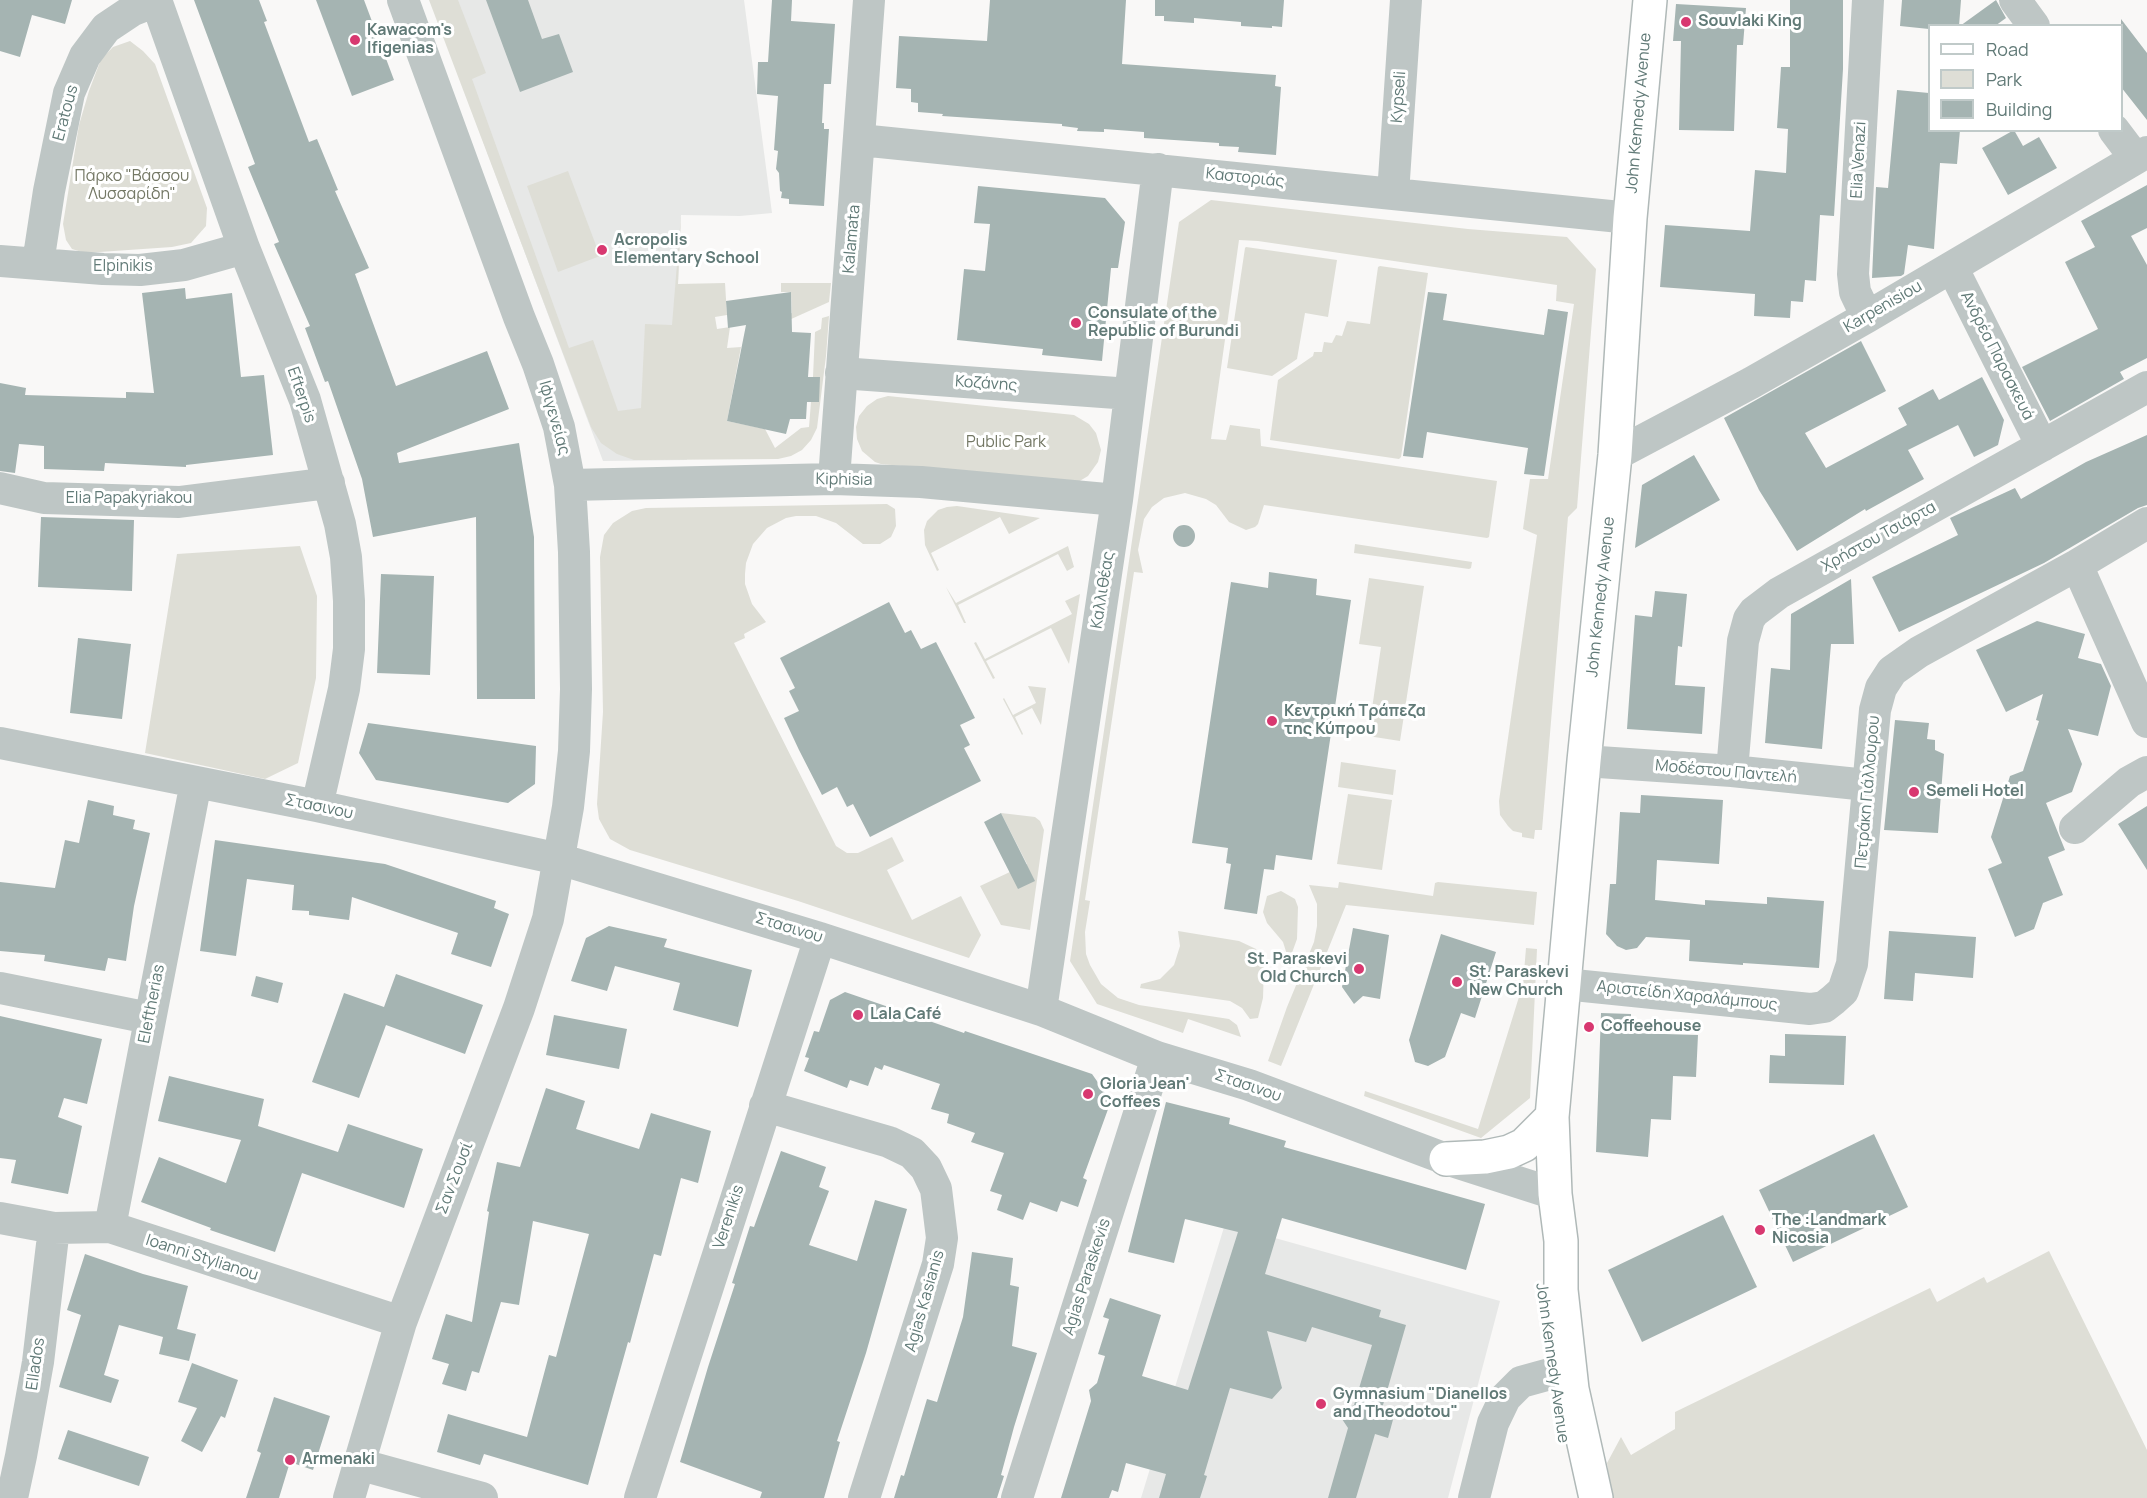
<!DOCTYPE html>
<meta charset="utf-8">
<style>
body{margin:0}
#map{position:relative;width:2147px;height:1498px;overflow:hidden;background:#f9f8f7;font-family:Manrope,sans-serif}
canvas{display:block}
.legend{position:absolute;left:1928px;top:24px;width:195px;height:108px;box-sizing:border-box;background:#fff;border:2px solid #c0cac9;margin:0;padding:8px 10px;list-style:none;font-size:18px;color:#617a77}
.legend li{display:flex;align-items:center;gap:12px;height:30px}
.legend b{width:30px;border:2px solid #c0cac9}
</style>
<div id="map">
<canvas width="2147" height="1498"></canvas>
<ul class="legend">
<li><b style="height:8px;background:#fff"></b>Road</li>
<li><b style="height:16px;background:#deded6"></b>Park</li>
<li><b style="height:16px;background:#a5b4b2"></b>Building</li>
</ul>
</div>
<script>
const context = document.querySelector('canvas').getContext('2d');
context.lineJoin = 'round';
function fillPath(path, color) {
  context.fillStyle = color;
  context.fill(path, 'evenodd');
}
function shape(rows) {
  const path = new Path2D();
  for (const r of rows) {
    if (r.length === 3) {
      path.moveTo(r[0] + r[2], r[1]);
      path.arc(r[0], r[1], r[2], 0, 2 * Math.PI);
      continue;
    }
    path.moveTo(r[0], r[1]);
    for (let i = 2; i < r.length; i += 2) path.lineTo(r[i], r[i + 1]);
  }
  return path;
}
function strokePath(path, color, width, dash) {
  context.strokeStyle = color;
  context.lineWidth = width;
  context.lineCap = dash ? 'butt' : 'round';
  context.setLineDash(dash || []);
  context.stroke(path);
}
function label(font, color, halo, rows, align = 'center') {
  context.font = font + ' Manrope,sans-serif';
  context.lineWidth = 6;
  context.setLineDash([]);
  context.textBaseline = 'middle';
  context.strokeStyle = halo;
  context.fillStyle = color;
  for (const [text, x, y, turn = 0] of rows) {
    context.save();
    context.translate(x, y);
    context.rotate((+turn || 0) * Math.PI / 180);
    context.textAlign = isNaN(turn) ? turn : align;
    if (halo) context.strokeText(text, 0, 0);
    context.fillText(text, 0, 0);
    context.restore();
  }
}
fillPath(shape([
 [430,0,744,0,772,213,740,216,681,215,678,285,687,460,603,461],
 [1225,1224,1500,1301,1448,1498,1141,1498]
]), '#e7e8e7');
fillPath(shape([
 [429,0,458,0,486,73,472,79,569,348,593,340,618,411,641,408,645,324,672,325,681,215,678,284,725,283,727,315,715,317,717,329,730,327,727,348,741,347,727,421,765,429,775,448,801,428,809,427,811,402,819,402,813,377,815,332,821,329,822,318,829,316,826,356,817,428,811,440,802,450,791,456,778,459,644,460,634,460,617,454,601,443,591,427],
 [130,41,143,51,155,64,207,208,206,226,191,243,172,247,85,253,72,249,66,240,63,224,79,125,89,91,101,59,113,47],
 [568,171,600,256,558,272,527,186],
 [1211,200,1468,229,1567,237,1596,269,1577,508,1568,517,1542,830,1535,830,1534,839,1522,837,1522,833,1513,831,1508,826,1500,815,1499,801,1537,535,1523,529,1530,479,1548,479,1574,304,1556,301,1557,285,1258,241,1239,240,1211,439,1226,440,1230,425,1260,429,1261,446,1497,481,1489,537,1487,538,1264,505,1258,524,1255,527,1246,530,1229,522,1216,505,1206,499,1185,493,1164,498,1152,507,1144,519,1138,550,1143,573,1134,572,1085,900,1090,901,1085,932,1086,954,1090,965,1101,984,1118,998,1139,1005,1229,1019,1237,1025,1241,1037,1188,1019,1183,1033,1097,1004,1070,961,1179,222],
 [1246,247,1337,260,1328,317,1305,313,1297,359,1272,376,1227,368,1245,248],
 [1380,266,1428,273,1401,457,1399,459,1270,440,1278,380,1313,356,1314,352,1322,352,1324,342,1332,343,1336,335,1342,336,1347,321,1370,324,1378,267],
 [781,283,831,283,829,302,789,320,786,314,792,313,791,292,781,292],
 [888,396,1074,415,1089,424,1096,433,1101,450,1098,462,1088,476,1078,482,881,464,875,462,862,451,857,439,856,427,859,416,867,406,877,399],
 [887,504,895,509,896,526,891,537,880,544,863,544,836,523,816,516,796,516,786,518,767,528,753,544,746,563,745,574,745,584,752,604,766,622,744,634,745,638,734,643,836,846,847,853,858,853,892,837,904,861,887,870,912,920,961,896,981,935,969,958,798,901,630,850,610,839,599,819,597,804,603,712,600,557,604,535,613,523,632,511,646,508],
 [957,506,1040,518,1009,534,1000,517,931,553,939,570,937,571,925,545,924,530,927,521,938,510,947,507],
 [1355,544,1472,562,1471,568,1469,569,1354,553],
 [300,546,317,596,316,678,298,763,265,779,145,753,177,554],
 [1068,546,1074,567,1067,571,1058,554,958,605,966,623,964,623,946,587,956,603],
 [1369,578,1424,586,1400,741,1368,736,1381,647,1359,644],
 [1080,594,1069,664,1051,628,986,661,995,678,993,679,974,643,976,642,985,659,1072,614,1065,601],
 [1028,686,1046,688,1041,725,1032,708,1015,717,1023,734,1022,735,1003,699,1004,698,1013,715,1036,703],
 [1341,762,1396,770,1393,795,1338,787],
 [1348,794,1392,800,1382,870,1337,864],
 [1001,813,1035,817,1040,821,1044,830,1030,930,1001,925,980,886,1027,864],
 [1339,882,1433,896,1435,883,1438,882,1537,892,1534,925,1346,905,1281,1066,1268,1061,1287,1007,1314,942,1317,926,1317,904,1309,885,1338,888],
 [1281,891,1295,899,1298,907,1297,939,1289,961,1283,942,1267,923,1263,912,1267,896],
 [1178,931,1239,941,1256,949,1264,966,1263,998,1258,1018,1250,1019,1242,1008,1230,1001,1140,988,1141,984,1160,979,1174,965,1180,946],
 [1526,948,1537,949,1530,1098,1481,1138,1364,1096,1365,1091,1478,1129,1523,984],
 [2049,1251,2147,1450,2147,1498,1612,1498,1607,1463,1621,1437,1631,1455,1675,1429,1675,1412,1930,1288,1937,1302,1984,1277,1987,1283]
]), '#deded6');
fillPath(shape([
 [0,0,72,0,65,24,32,15,20,57,0,51],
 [194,0,259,0,267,21,264,22,309,142,317,139,338,190,335,191,369,268,355,274,396,386,487,351,509,409,397,453,399,463,519,443,534,537,535,699,477,699,476,517,373,537,362,479,328,381,325,382,305,328,310,326,274,244,279,242,248,167,255,164],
 [316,0,364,0,394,80,352,96],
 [486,0,528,0,542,39,559,34,573,72,520,92],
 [772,0,792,0,791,21,835,24,831,84,824,84,822,123,824,123,824,129,829,129,824,206,789,204,789,199,781,198,782,192,780,191,779,173,776,169,778,151,774,150,778,96,757,94,758,62,768,62],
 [990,0,1126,0,1122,64,1276,75,1275,86,1281,87,1276,155,1238,152,1239,147,1219,146,1219,143,1144,138,1144,132,1104,129,1104,132,1077,131,1078,128,1062,126,1062,124,942,116,943,114,918,112,918,103,911,102,911,89,896,88,899,36,987,41],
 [1155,0,1284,0,1282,27,1272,26,1272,28,1241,26,1241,22,1194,18,1194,23,1164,21,1164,16,1155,16],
 [1790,0,1843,0,1843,69,1834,216,1820,215,1816,281,1805,280,1803,302,1791,301,1790,318,1754,316,1755,294,1660,287,1665,225,1750,231,1755,170,1786,173,1788,129,1777,128,1781,67,1790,67],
 [1902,0,1961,0,1959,26,1929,26,1929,29,1900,26],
 [1996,0,2006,18,1995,26,1960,26],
 [1676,4,1746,8,1743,45,1737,45,1734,131,1679,130,1681,41,1673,41],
 [2121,19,2147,53,2147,120,2121,87],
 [1897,90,1929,93,1929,130,1960,130,1957,164,1940,163,1934,249,1908,245,1904,274,1901,276,1872,278,1876,187,1888,188],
 [2014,130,2023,146,2039,137,2057,168,2008,195,1982,148],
 [2147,185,2147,228,2131,236,2147,265,2147,358,2120,372,2124,379,2050,421,2022,367,2098,329,2065,262,2095,247,2081,221],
 [978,186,1105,198,1125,222,1118,268,1111,268,1102,361,1042,355,1043,349,957,340,964,269,985,271,990,224,974,223],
 [185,288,186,299,232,293,241,377,264,375,273,455,186,465,186,467,105,463,104,471,44,469,44,446,19,444,15,473,0,471,0,383,26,388,25,395,126,398,126,392,154,393,142,293],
 [791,292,792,332,811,333,808,377,820,377,819,402,807,402,806,419,790,419,786,434,727,421,746,325,728,328,726,301],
 [1428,292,1447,294,1443,320,1544,335,1548,309,1568,312,1544,476,1524,474,1528,448,1427,432,1423,458,1403,456],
 [1861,341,1886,391,1805,433,1826,468,1907,425,1898,408,1933,389,1939,400,1982,377,2004,420,1998,445,1974,457,1958,425,1908,450,1924,479,1866,511,1865,509,1797,551,1759,490,1724,418],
 [2147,435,2147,505,2138,508,2044,563,1899,632,1872,577,1958,535,1950,518,2015,488,2021,499,2086,462],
 [1694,455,1720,500,1635,548,1642,485],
 [41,517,134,520,132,591,38,587],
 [1184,536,11],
 [1269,572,1317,579,1316,595,1351,600,1312,860,1276,855,1274,870,1264,869,1257,914,1224,909,1231,864,1226,863,1228,848,1192,843,1231,582,1268,588],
 [381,574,434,576,430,675,377,673],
 [1851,579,1854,644,1831,644,1822,749,1765,743,1771,668,1790,670,1791,614],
 [1655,591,1687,594,1682,647,1678,646,1675,685,1705,687,1702,734,1627,729,1635,615,1652,617],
 [889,602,905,633,911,630,921,649,936,642,952,673,975,718,960,725,970,745,964,748,981,781,870,837,853,804,847,807,837,787,822,795,799,750,784,718,799,711,789,691,795,688,780,658],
 [2037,621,2085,634,2078,658,2101,664,2111,686,2098,736,2068,729,2082,764,2072,792,2046,803,2065,850,2048,857,2063,895,2043,903,2034,929,2015,937,1988,869,2002,863,1991,837,2010,776,2023,771,2039,721,2036,720,2043,694,2006,712,1976,650],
 [78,638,131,644,122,719,70,713],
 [1895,720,1929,723,1927,739,1935,740,1935,750,1944,754,1938,833,1884,830],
 [368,723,536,746,535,784,508,803,376,780,359,753],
 [1641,795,1723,800,1719,864,1657,860,1655,900,1705,905,1705,900,1767,904,1767,897,1824,901,1819,968,1743,963,1743,965,1689,961,1690,940,1646,937,1637,948,1626,950,1617,946,1606,934,1610,884,1616,884,1620,812,1640,813],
 [88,800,114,806,113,815,135,820,133,829,150,833,134,906,126,961,108,958,105,971,44,961,45,955,0,951,0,882,55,888,65,840,79,843],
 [2147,806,2147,870,2118,824],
 [1001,813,1035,881,1018,889,984,822],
 [215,840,385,864,496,901,494,908,509,914,491,967,451,954,458,933,352,897,349,920,309,915,309,911,292,910,294,885,247,879,236,956,200,951],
 [609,926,667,939,664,947,752,970,738,1027,673,1010,680,983,615,966,607,991,571,981,586,938],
 [1353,928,1389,935,1380,999,1363,996,1354,1004,1342,987],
 [1889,931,1976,937,1973,978,1915,973,1913,1001,1884,999],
 [1441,934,1496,952,1475,1018,1461,1013,1445,1057,1428,1066,1415,1062,1409,1040],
 [396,974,483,1005,465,1054,386,1025,359,1098,312,1082,344,993,384,1007],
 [256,976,283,983,278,1003,251,996],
 [845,992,964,1033,965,1031,1092,1074,1111,1101,1083,1178,1087,1180,1078,1207,1061,1201,1057,1212,1030,1202,1023,1220,997,1210,1002,1195,990,1191,1004,1153,971,1142,975,1133,947,1123,949,1114,931,1109,940,1084,884,1065,882,1070,875,1067,868,1086,850,1080,847,1088,804,1071,809,1058,805,1057,814,1031,819,1032,830,1000],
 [1601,1013,1631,1014,1631,1033,1698,1035,1696,1077,1673,1076,1671,1120,1651,1119,1648,1157,1596,1152],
 [554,1015,627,1029,619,1069,546,1055],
 [0,1016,102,1039,87,1104,64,1098,58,1117,82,1126,68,1194,11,1183,16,1160,0,1158],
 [1785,1034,1846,1036,1844,1085,1769,1083,1770,1055,1785,1056],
 [169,1076,264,1099,258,1126,338,1152,348,1124,423,1149,404,1208,302,1173,275,1252,210,1230,211,1228,141,1202,159,1157,226,1183,241,1140,158,1121],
 [546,1088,585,1101,576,1129,639,1149,651,1113,711,1131,698,1183,681,1178,661,1256,654,1254,630,1343,628,1342,588,1485,484,1454,480,1465,437,1452,448,1414,527,1437,549,1355,556,1357,589,1234,533,1221,519,1305,501,1302,479,1373,472,1371,466,1391,442,1384,449,1364,432,1359,446,1314,472,1322,489,1212,487,1211,497,1162,520,1167],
 [1166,1102,1230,1118,1229,1124,1286,1141,1284,1147,1485,1204,1466,1270,1282,1218,1265,1274,1381,1310,1379,1317,1406,1325,1381,1412,1394,1416,1388,1438,1375,1434,1356,1498,1328,1498,1348,1428,1338,1413,1354,1405,1372,1345,1312,1327,1306,1342,1267,1331,1282,1388,1272,1399,1230,1388,1204,1475,1207,1476,1200,1498,1159,1498,1166,1474,1126,1463,1118,1492,1112,1490,1109,1498,1061,1498,1091,1401,1089,1390,1097,1383,1105,1356,1098,1354,1109,1319,1103,1317,1110,1298,1161,1315,1142,1376,1188,1390,1238,1232,1185,1219,1174,1263,1128,1252],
 [1874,1134,1908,1207,1793,1262,1759,1190],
 [781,1151,826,1167,819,1187,829,1191,809,1245,857,1261,875,1200,907,1209,866,1353,837,1441,840,1442,824,1498,760,1498,762,1492,680,1462,708,1367,735,1284,732,1283,750,1226,754,1227],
 [1723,1215,1757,1287,1642,1342,1608,1270],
 [972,1252,1013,1258,1010,1285,1019,1287,1012,1346,1037,1353,1014,1427,1001,1475,1004,1476,997,1498,894,1498,901,1475,904,1476,927,1399,937,1402,963,1317],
 [85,1254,143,1274,188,1286,177,1329,196,1334,189,1361,159,1354,163,1337,119,1325,104,1375,119,1380,111,1403,59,1387,81,1315,67,1310],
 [192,1363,238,1380,225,1418,221,1416,202,1452,181,1441,197,1408,178,1402],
 [274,1397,330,1416,313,1470,290,1462,279,1498,246,1498,261,1453,257,1451],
 [68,1430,149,1457,139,1486,58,1459]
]), '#a5b4b2');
const major = shape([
 [1446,1159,1485,1157,1509,1152,1524,1145,1552,1117],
 [1596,1498,1572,1389,1561,1290,1561,1241,1555,1194,1552,1117,1584,761,1615,455,1630,218,1650,0]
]);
strokePath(major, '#b0b9b8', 36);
strokePath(shape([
 [156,0,244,248,305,400,340,524,346,557,349,601,349,649,344,689,317,806],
 [2015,0,2034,26],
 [2114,130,2135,158],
 [860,140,1630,218],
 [1393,194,1406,0],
 [0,261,103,269,140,270,184,265,244,248],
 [38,263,49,191,69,93,85,56,106,28,133,10,156,1],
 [1952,267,2042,446],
 [1867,317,1855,292,1853,274,1868,0],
 [841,373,1130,394],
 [1615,455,1751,383,1867,317,2147,152],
 [834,479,869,0],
 [570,485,834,479,921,482,1117,500],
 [0,488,44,498,179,502,329,483],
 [2077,565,2147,722],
 [0,743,317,806,559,859,820,938,1041,1010,1157,1057,1249,1085,1446,1159,1555,1194],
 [1584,761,1732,771,1867,785],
 [1732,771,1743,641,1749,619,1754,612,1779,593,2147,387],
 [2075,828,2129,782,2147,772],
 [1564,984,1810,1009,1824,1007,1833,1000,1843,991,1852,964,1875,710,1881,688,1892,671,1919,652,2077,565,2147,523],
 [0,988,149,1018],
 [1041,1010,1117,500,1158,169],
 [765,1106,889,1142,912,1153,926,1168,936,1189,942,1238,938,1264,864,1498],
 [0,1218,54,1228,110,1227,401,1322],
 [110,1227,196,782],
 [358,1464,482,1498],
 [12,1498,21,1456,38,1362,54,1228],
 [349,1498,401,1322,519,1008,548,919,568,807,574,751,576,689,574,552,570,485,559,427,538,364,519,317,403,0],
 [640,1498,820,938],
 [1017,1498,1157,1057],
 [1474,1498,1493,1423,1505,1398,1521,1382,1550,1374]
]), '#bec6c5', 32);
strokePath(major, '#fff', 33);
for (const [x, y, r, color] of [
 [1686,22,6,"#d83870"],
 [355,40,6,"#d83870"],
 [602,250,6,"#d83870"],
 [1076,323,6,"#d83870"],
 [1272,721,6,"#d83870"],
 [1914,792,6,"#d83870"],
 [1359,969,6,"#d83870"],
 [1457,982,6,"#d83870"],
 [858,1015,6,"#d83870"],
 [1589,1027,6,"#d83870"],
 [1088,1094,6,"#d83870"],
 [1760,1230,6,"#d83870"],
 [1321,1404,6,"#d83870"],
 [290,1460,6,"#d83870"]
]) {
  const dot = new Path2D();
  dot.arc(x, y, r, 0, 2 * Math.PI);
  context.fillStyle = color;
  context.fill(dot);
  strokePath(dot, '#fff', 2);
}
label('bold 16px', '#617a77', '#fff', [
 ["Souvlaki King",1698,22],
 ["Kawacom's",367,31],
 ["Ifigenias",367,49],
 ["Acropolis",614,241],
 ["Elementary School",614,259],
 ["Consulate of the",1088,314],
 ["Republic of Burundi",1088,332],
 ["Κεντρική Τράπεζα",1284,712],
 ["της Κύπρου",1284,730],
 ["Semeli Hotel",1926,792],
 ["St. Paraskevi",1347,960,"right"],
 ["Old Church",1347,978,"right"],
 ["St. Paraskevi",1469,973],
 ["New Church",1469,991],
 ["Lala Café",870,1015],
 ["Coffeehouse",1601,1027],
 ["Gloria Jean'",1100,1085],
 ["Coffees",1100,1103],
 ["The :Landmark",1772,1221],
 ["Nicosia",1772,1239],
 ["Gymnasium \"Dianellos",1333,1395],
 ["and Theodotou\"",1333,1413],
 ["Armenaki",302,1460]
], 'left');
label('16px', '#617a77', '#fff', [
 ["Kypseli",1399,97,-86],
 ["Eratous",66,113,-75],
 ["John Kennedy Avenue",1639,113,-85],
 ["Elia Venazi",1859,160,-87],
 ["Καστοριάς",1245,178,6],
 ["Kalamata",852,239,-85],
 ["Elpinikis",123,267],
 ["Karpenisiou",1883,307,-30],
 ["Ανδρέα Παρασκευά",1997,356,63],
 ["Κοζάνης",986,384,4],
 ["Efterpis",301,395,71],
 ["Ιφιγενείας",554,418,74],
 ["Kiphisia",844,480,1],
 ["Elia Papakyriakou",129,499],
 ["Χρήστου Τσιάρτα",1879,537,-29],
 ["Καλλιθέας",1103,590,-81],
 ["John Kennedy Avenue",1601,597,-84],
 ["Μοδέστου Παντελή",1726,772,5],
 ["Πετράκη Γιάλλουρου",1868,792,-85],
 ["Στασινου",319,807,12],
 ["Στασινου",789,928,17],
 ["Αριστείδη Χαραλάμπους",1687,996,6],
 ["Eleftherias",152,1004,-79],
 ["Στασινου",1248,1086,19],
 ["Σαν Σουσί",455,1178,-69],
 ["Verenikis",729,1217,-72],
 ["Ioanni Stylianou",202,1258,18],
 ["Agias Paraskevis",1087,1277,-72],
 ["Agias Kasianis",925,1301,-74],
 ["John Kennedy Avenue",1552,1363,82],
 ["Ellados",36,1364,-82]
]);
label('16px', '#747865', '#fff', [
 ["Πάρκο \"Βάσσου",132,177],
 ["Λυσσαρίδη\"",132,195],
 ["Public Park",1006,443]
]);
</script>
